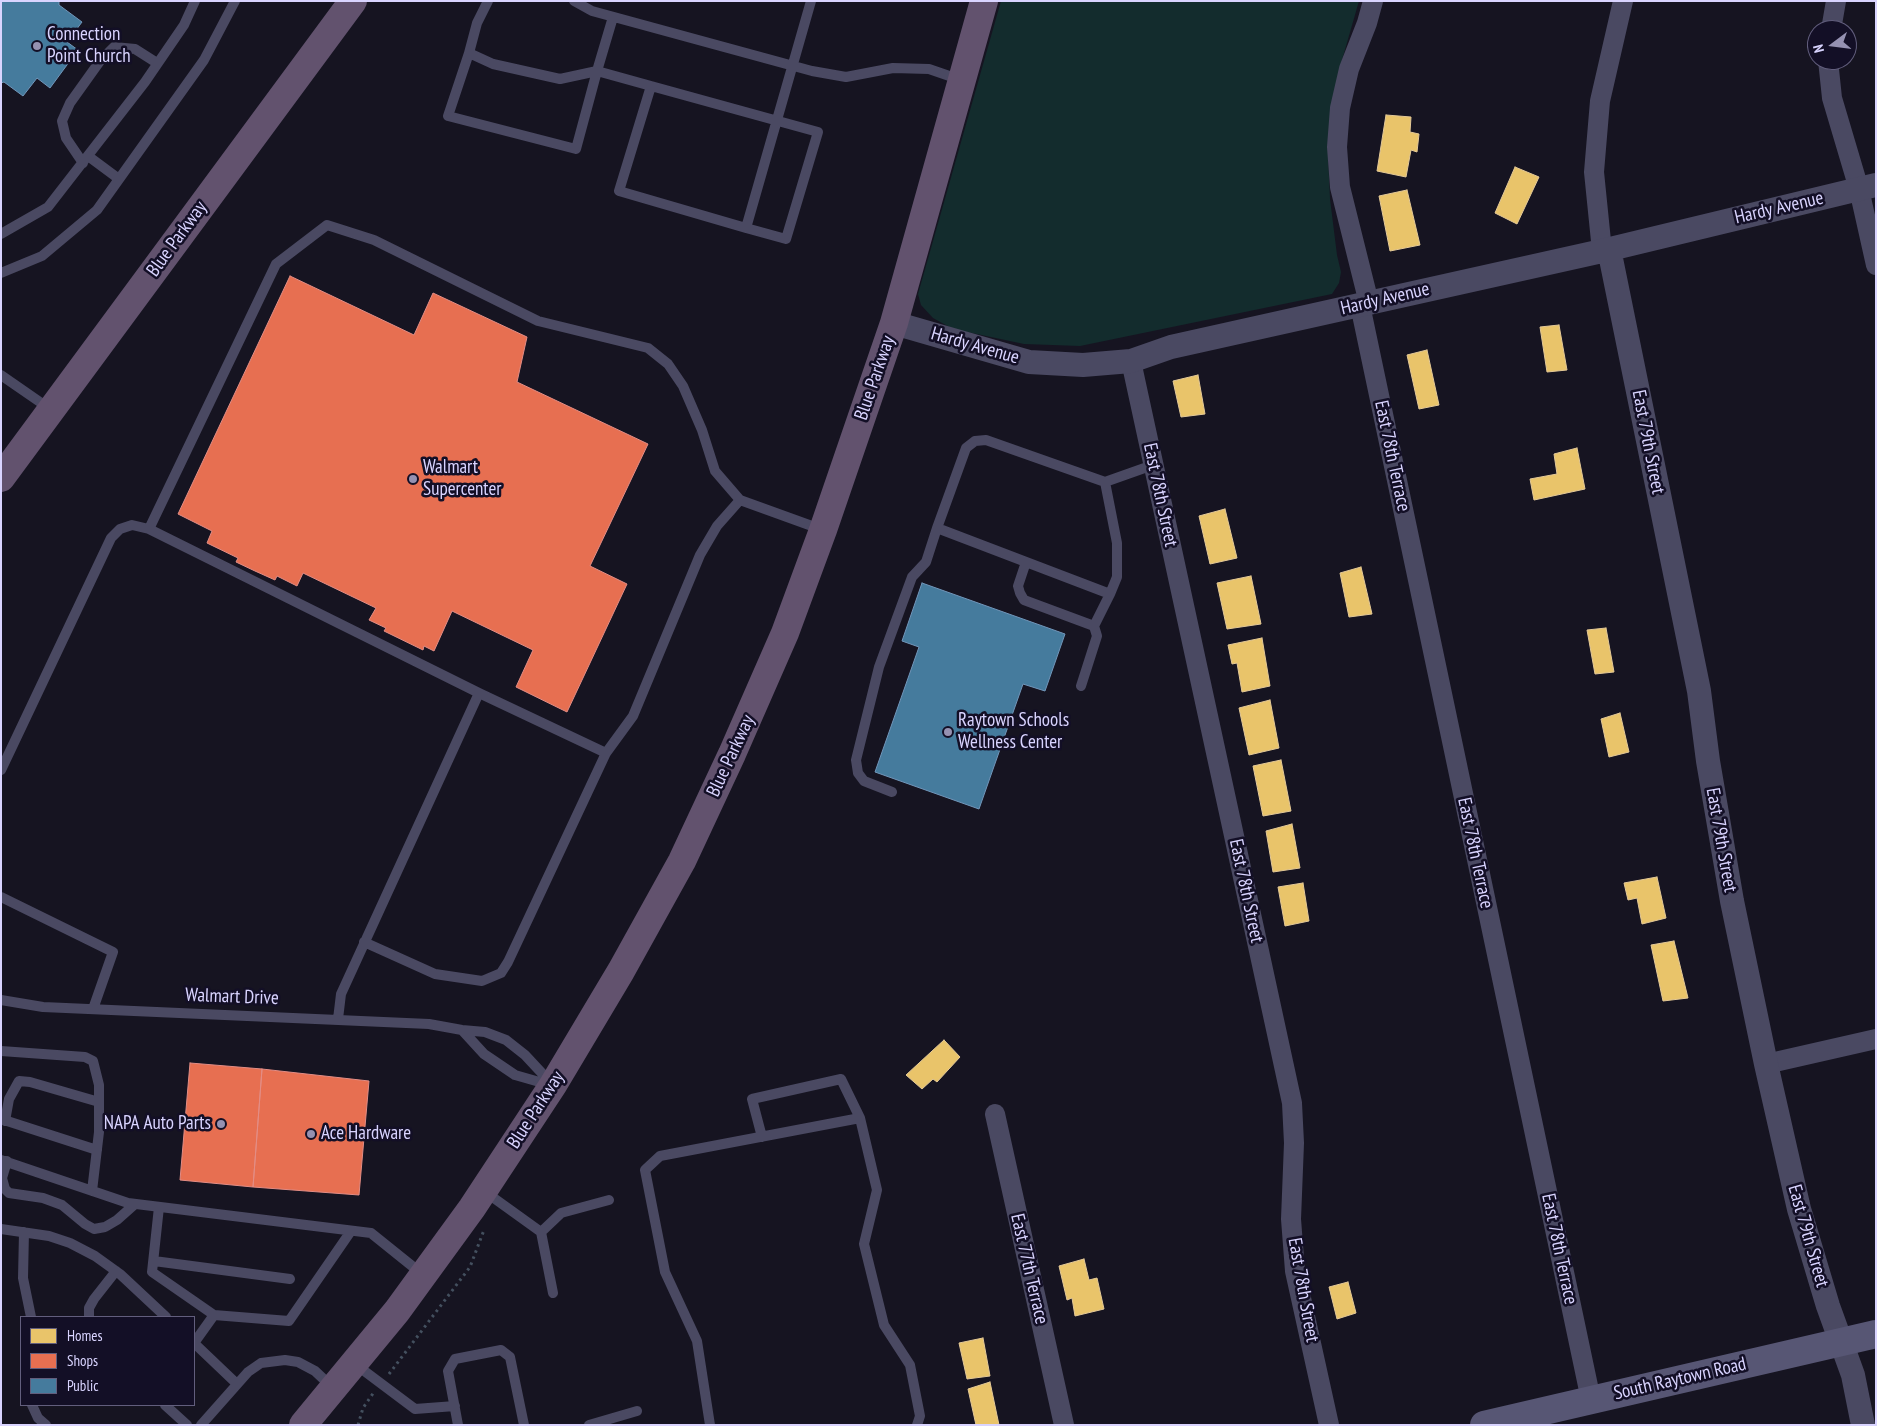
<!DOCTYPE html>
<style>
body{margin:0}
#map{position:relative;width:1877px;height:1426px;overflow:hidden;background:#161421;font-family:"PT Sans Narrow",sans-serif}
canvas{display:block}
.frame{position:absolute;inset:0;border:2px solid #d9d4ff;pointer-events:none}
.legend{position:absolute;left:20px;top:1316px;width:175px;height:90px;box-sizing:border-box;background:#130f26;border:1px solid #625e7d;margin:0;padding:6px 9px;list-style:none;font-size:15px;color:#d9d4ff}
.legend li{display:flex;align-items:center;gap:10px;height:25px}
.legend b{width:25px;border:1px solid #625e7d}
.north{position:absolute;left:1807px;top:20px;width:50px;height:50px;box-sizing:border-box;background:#130f26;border:1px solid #625e7d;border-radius:50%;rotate:255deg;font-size:14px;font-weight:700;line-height:20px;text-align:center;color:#d9d4ff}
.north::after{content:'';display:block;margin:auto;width:18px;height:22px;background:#9591b1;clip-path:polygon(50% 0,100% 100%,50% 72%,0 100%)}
</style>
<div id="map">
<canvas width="1877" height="1426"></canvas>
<div class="frame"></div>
<ul class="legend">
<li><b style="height:14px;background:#e9c46a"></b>Homes</li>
<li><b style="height:14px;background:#e76f51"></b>Shops</li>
<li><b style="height:14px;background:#457b9d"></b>Public</li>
</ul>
<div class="north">N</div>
</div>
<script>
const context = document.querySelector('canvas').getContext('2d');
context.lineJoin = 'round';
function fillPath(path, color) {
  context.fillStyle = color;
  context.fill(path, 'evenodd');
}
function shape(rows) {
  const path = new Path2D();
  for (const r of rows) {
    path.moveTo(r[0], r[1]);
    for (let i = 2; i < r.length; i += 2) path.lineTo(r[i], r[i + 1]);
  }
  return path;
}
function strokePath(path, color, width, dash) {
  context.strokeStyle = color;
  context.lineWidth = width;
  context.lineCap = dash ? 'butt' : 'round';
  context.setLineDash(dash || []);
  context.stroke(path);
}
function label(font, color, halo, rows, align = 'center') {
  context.font = font + ' "PT Sans Narrow",sans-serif';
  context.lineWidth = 5;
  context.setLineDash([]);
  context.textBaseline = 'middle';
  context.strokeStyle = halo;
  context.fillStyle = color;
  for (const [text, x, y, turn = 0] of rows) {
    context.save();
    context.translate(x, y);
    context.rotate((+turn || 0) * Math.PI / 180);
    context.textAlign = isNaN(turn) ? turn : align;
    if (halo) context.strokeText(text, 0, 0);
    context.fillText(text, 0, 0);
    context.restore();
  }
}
fillPath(shape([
 [1001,1,1359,1,1342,60,1328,154,1330,199,1337,255,1341,272,1339,283,1332,294,1080,346,1024,344,953,329,933,318,921,305,918,294]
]), '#132c2d');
const homes = shape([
 [1386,115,1411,117,1410,132,1419,134,1417,152,1411,150,1406,177,1377,171,1386,115],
 [1515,167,1539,177,1517,224,1495,213,1515,167],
 [1407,190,1420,245,1390,251,1379,196,1407,190],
 [1559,325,1567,370,1547,372,1540,327,1559,325],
 [1427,350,1439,405,1419,409,1407,355,1427,350],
 [1198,375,1205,414,1181,417,1173,381,1198,375],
 [1577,448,1585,489,1534,500,1530,479,1557,474,1554,454,1577,448],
 [1225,509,1237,558,1210,564,1199,516,1225,509],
 [1361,567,1372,614,1349,617,1340,573,1361,567],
 [1251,576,1261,624,1227,629,1217,583,1251,576],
 [1606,628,1614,672,1595,674,1587,630,1606,628],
 [1262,638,1270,686,1242,692,1237,663,1232,664,1228,645,1262,638],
 [1270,700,1279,748,1249,755,1239,708,1270,700],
 [1620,713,1629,752,1609,757,1601,719,1620,713],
 [1281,760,1291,811,1263,816,1253,766,1281,760],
 [1292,824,1300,868,1273,872,1266,831,1292,824],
 [1657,877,1666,918,1642,924,1637,898,1628,900,1624,883,1657,877],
 [1303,883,1309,921,1285,926,1278,887,1303,883],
 [1674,941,1688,998,1663,1001,1651,945,1674,941],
 [944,1040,960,1057,937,1082,933,1079,922,1089,906,1075,944,1040],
 [1084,1259,1089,1280,1097,1278,1104,1309,1075,1316,1072,1298,1067,1300,1059,1266,1084,1259],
 [1348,1282,1356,1313,1337,1319,1329,1287,1348,1282],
 [983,1338,990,1376,967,1379,959,1343,983,1338],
 [990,1382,999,1425,976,1425,968,1389,990,1382]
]);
fillPath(homes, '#e9c46a');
strokePath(homes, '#e4c997', 1);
const shops = shape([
 [290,276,414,335,433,293,527,337,517,382,648,444,590,566,627,584,567,712,516,687,533,650,452,611,434,651,424,646,423,650,384,631,386,628,369,620,376,608,303,573,297,586,277,576,275,580,255,571,236,562,238,558,207,543,212,531,178,514,290,276],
 [190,1063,262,1069,253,1187,180,1180,190,1063],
 [262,1069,369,1081,359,1195,253,1187,262,1069]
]);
fillPath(shops, '#e76f51');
strokePath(shops, '#e38d85', 1);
const public = shape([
 [1,1,59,1,59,5,82,22,67,42,78,50,50,88,37,78,23,96,4,82,1,83,1,1],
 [922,583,1065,634,1045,691,1023,684,979,809,875,772,919,647,902,641,922,583]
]);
fillPath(public, '#457b9d');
strokePath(public, '#7196ba', 1);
strokePath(shape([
 [389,1374,470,1267,484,1230],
 [358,1425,363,1408,374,1392]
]), '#44505f', 3, [2.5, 4]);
strokePath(shape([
 [574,1,592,11,812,71,846,77,893,68,929,69,961,80],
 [613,17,597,71,651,86,619,191,746,228,811,1],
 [469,53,448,116,576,149,597,71,560,79,493,64,469,53,477,23,488,1],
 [651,86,818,132,786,239,746,228],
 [88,156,119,179],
 [83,163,66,138,62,121,70,103,100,61,114,47,135,49,157,63],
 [1,234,48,207,145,82,184,25,195,1],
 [1,273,42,256,97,210,204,60,235,1],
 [1,375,50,409],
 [1105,482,986,440,975,441,966,448,937,528,1110,594,1117,577,1117,543,1105,482,1153,465],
 [149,529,276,264,327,225,374,240,538,321,648,348,668,364,683,386,702,430,715,471,740,500],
 [1026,562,1018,586,1020,593,1024,600,1094,626,1110,594],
 [1081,686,1097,636,1094,626],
 [1,770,111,538,120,529,132,525,149,529,479,693,606,753],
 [892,792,864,781,858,773,856,760,879,667,912,577,926,562,937,528],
 [1,897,113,952,93,1009],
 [364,942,435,974,482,981,501,973,508,962,606,753,633,716,700,555,717,526,740,500,823,530],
 [1,1000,43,1007,429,1024,462,1030,485,1032,506,1040,525,1055,552,1084],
 [338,1019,341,994,479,693],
 [462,1030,484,1054,515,1075,550,1085],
 [1,1051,85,1057,93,1061,99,1085,99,1132,92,1191],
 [1,1119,97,1150],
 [5,1121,9,1099,19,1081,30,1082,99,1102],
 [762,1137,752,1099,841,1079,860,1118,877,1190,864,1244,884,1325,910,1365,920,1416,917,1425],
 [1,1160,128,1203,371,1233,422,1274],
 [7,1161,2,1178,5,1189,9,1193,43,1198,62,1205,85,1224,94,1229,105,1227,117,1220,135,1204],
 [484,1191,541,1232],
 [159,1207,152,1272,214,1315,289,1321,351,1231],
 [1,1229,49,1236,70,1243,95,1256,120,1274,166,1317],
 [24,1232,23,1278,31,1317],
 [154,1261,290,1279],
 [553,1293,541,1232,561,1213,609,1200],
 [89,1317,89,1308,94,1299,116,1271],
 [194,1343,237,1384],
 [194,1343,214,1315],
 [355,1364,415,1409,455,1406],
 [32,1405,38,1418,46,1425],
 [165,1405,187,1425],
 [201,1425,248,1372,261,1363,285,1360,298,1362,315,1371,332,1387],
 [458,1425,448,1371,455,1359,501,1350,510,1357,524,1425],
 [589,1425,637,1411],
 [710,1425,697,1341,665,1272,645,1170,660,1156,860,1118]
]), '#4a4962', 10);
strokePath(shape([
 [1831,30,1836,1],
 [1828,60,1832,98,1859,189,1876,265],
 [1602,251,1594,172,1600,101,1623,1],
 [1369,303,1340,187,1337,147,1340,108,1349,69,1367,23,1373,1],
 [1360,305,1591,1400],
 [1131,361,1292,1103,1294,1143,1291,1219,1295,1271,1329,1425],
 [1766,1064,1876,1039],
 [995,1114,1064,1425]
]), '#4a4962', 20);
strokePath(shape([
 [1609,249,1699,691,1708,761,1732,901,1766,1064,1799,1209,1828,1306,1853,1375,1863,1425],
 [894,323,1029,362,1083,365,1131,361,1171,347,1602,251,1876,185]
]), '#4a4962', 24);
strokePath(shape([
 [1484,1425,1876,1334]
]), '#575674', 28);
strokePath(shape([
 [1,478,353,1],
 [303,1425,397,1311,472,1208,553,1085,621,971,682,861,732,754,785,633,823,530,894,323,984,1]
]), '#62526e', 28);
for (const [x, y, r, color] of [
 [37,46,5,"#9591b1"],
 [413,479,5,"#9591b1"],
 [948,732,5,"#9591b1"],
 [221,1124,5,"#9591b1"],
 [311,1134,5,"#9591b1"]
]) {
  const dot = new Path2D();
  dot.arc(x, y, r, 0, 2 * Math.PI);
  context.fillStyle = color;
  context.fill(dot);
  strokePath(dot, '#130f26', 2);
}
label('19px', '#d9d4ff', '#130f26', [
 ["Connection",47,35],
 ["Point Church",47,57],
 ["Walmart",423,468],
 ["Supercenter",423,490],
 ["Raytown Schools",958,721],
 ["Wellness Center",958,743],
 ["NAPA Auto Parts",211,1124,"right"],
 ["Ace Hardware",321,1134]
], 'left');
label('19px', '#d9d4ff', '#130f26', [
 ["Hardy Avenue",1779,208,-13],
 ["Blue Parkway",177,239,-54],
 ["Hardy Avenue",1385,299,-13],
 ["Hardy Avenue",975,346,16],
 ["Blue Parkway",875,378,-71],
 ["East 79th Street",1648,442,79],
 ["East 78th Terrace",1392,456,78],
 ["East 78th Street",1160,495,78],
 ["Blue Parkway",731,756,-65],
 ["East 79th Street",1721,840,80],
 ["East 78th Terrace",1475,853,78],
 ["East 78th Street",1246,891,78],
 ["Walmart Drive",232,997,2],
 ["Blue Parkway",536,1110,-57],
 ["East 79th Street",1808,1236,74],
 ["East 78th Terrace",1559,1249,78],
 ["East 77th Terrace",1029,1269,77],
 ["East 78th Street",1303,1290,80],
 ["South Raytown Road",1680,1379,-13]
]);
</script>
